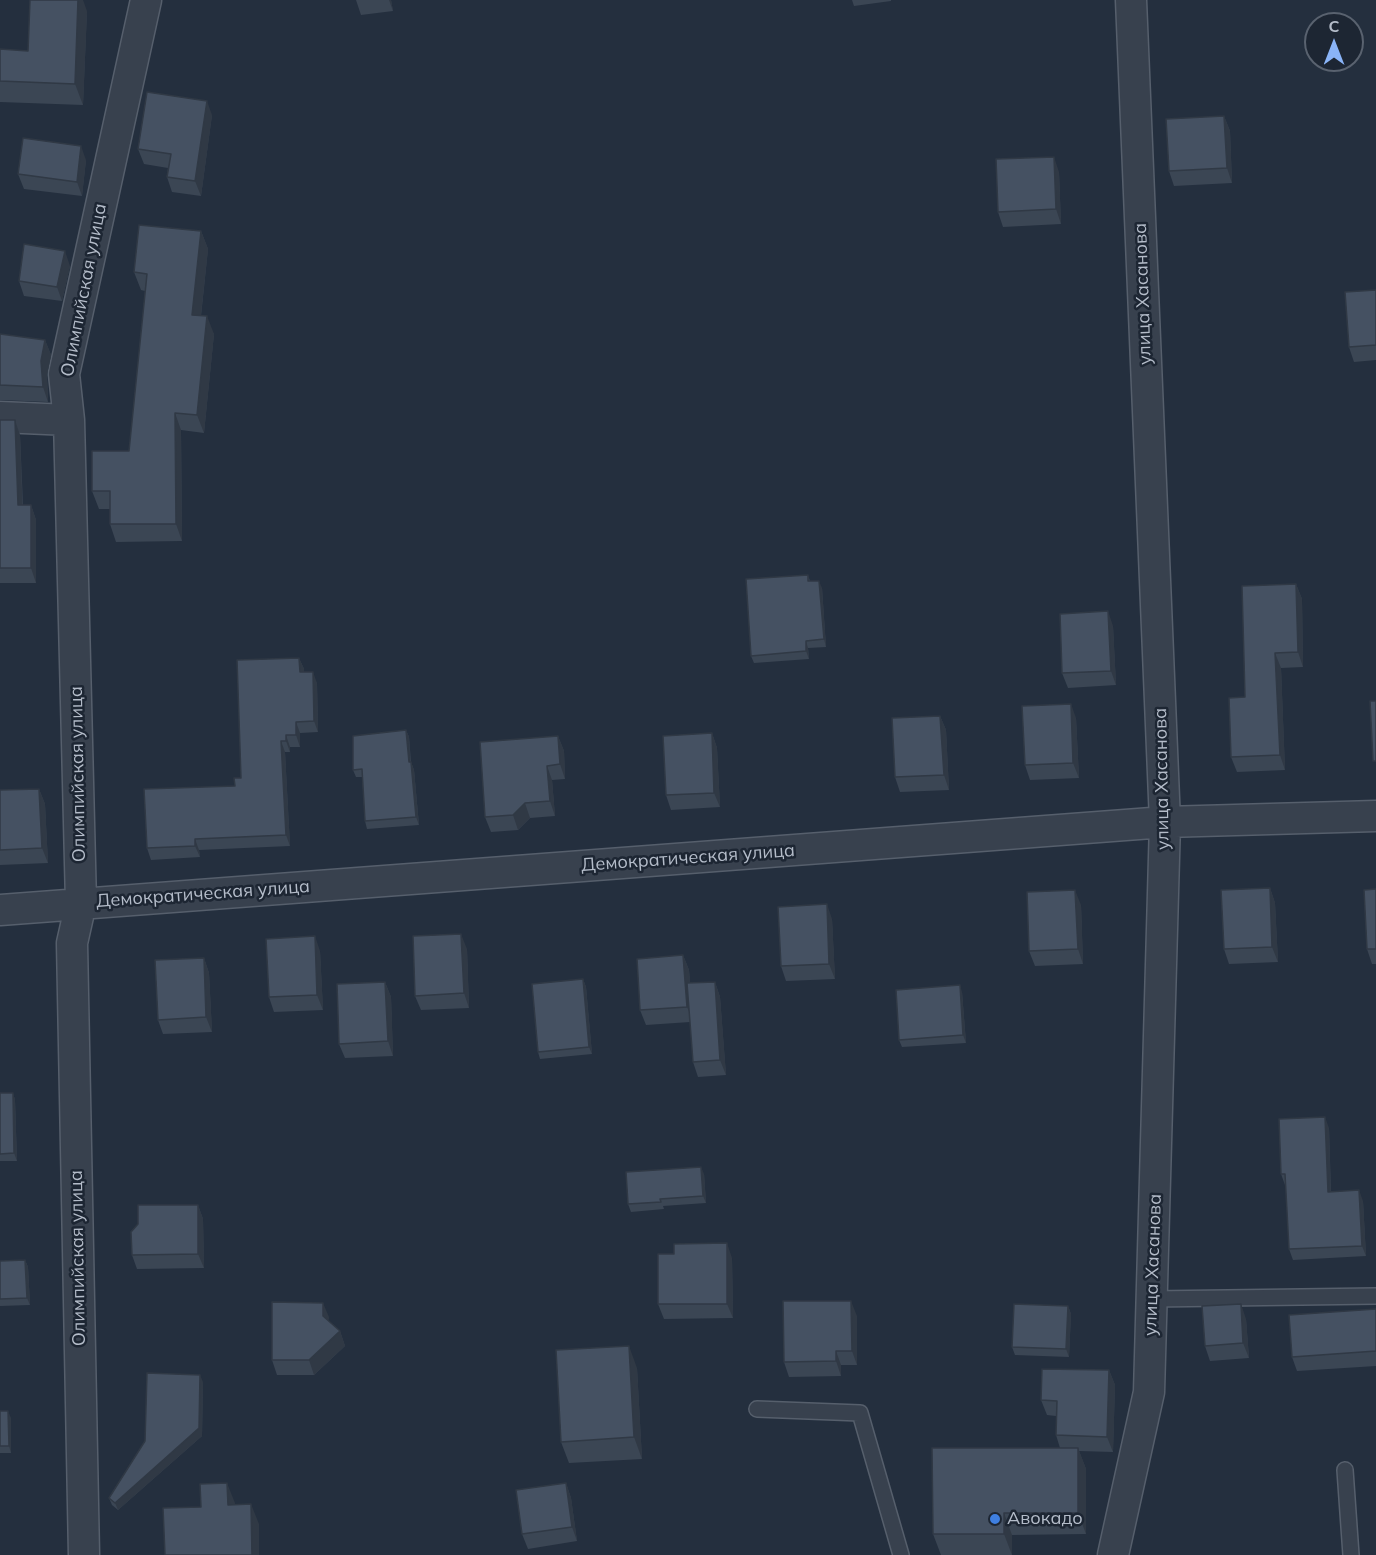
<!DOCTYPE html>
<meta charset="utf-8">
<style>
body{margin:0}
#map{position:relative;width:1376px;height:1555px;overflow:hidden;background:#242f3e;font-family:Mulish,sans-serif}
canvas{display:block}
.north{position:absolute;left:1304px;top:12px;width:60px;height:60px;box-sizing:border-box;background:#1d2633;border:2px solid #59626f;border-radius:50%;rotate:0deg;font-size:16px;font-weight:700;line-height:24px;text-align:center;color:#b4bcc9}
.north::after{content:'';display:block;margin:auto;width:21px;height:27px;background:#8ab4f8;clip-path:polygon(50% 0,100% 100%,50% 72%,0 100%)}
</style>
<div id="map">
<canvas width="1376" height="1555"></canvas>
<div class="north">С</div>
</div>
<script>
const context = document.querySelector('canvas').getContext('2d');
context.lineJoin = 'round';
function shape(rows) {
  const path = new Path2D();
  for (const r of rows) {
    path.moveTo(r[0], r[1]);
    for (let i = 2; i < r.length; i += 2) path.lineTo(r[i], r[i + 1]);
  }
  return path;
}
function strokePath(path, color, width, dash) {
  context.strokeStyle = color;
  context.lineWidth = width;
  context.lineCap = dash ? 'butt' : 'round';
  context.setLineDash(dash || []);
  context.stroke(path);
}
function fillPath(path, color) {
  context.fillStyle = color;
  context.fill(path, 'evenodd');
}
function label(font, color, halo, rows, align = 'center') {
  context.font = font + ' Mulish,sans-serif';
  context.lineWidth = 5;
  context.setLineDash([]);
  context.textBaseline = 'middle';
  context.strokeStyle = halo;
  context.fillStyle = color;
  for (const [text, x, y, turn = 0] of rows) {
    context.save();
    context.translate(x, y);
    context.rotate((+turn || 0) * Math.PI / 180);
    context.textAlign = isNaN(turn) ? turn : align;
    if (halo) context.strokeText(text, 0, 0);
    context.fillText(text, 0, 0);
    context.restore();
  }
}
const lane = shape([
 [1152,1299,1376,1296],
 [757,1409,860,1413,901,1555],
 [1345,1470,1351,1555]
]);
const street = shape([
 [0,417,69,420],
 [0,910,1165,822,1376,816],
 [84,1555,72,943,81,903,69,420,64,374,146,0],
 [1113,1555,1149,1392,1165,822,1131,0]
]);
strokePath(lane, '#565f6c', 18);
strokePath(street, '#565f6c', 33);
strokePath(lane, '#38414e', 15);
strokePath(street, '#38414e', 30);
fillPath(shape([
 [356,0,391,0,393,11,361,15],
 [852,0,891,0,891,1,854,6],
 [87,11,83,105,0,102,0,49,28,51],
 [212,115,201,196,172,192,167,177,168,168,144,164,138,149],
 [1224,116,1230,131,1232,183,1174,186,1169,171],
 [86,160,82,196,24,189,18,174],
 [1059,172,1061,224,1003,227,998,212],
 [201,231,208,249,201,316,214,334,204,433,181,430,182,541,116,542,110,524,110,509,99,509,92,491,129,451,145,291,141,290,134,272],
 [70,266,62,301,24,296,19,281],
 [1376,290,1376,360,1354,362,1349,347],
 [0,334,45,340,51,355,47,375,48,402,0,400],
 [0,420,15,420,20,435,23,505,31,505,36,520,36,583,0,583],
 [808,575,810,581,822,588,826,647,808,648,809,659,754,663,751,656],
 [1296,584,1302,599,1303,667,1281,668,1285,770,1237,772,1231,757],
 [1113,626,1116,685,1068,688,1062,673],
 [299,658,304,669,304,672,317,683,318,732,300,733,300,747,290,747,290,752,285,752,290,846,199,850,200,857,151,860,147,848,235,786,241,778],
 [940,716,946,730,949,790,900,792,895,777],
 [1076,718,1079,778,1030,780,1025,765],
 [406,730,409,737,411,762,414,770,419,825,367,829,365,821,362,777,356,777,353,770],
 [712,733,717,748,720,807,671,810,666,795],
 [558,736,564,751,565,779,552,780,555,816,530,818,518,830,491,832,485,817],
 [39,789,45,804,48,863,0,865,0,790],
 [1270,888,1275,903,1278,962,1229,964,1224,949],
 [1376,889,1376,964,1372,964,1367,949],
 [1081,905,1083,964,1035,966,1029,951],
 [832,919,835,979,786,981,781,966],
 [467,949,469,1008,421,1010,415,996],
 [320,951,323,1010,274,1012,269,997],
 [683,955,689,970,690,983,715,982,720,997,726,1075,698,1077,693,1062,690,1022,646,1025,640,1010],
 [204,958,209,973,212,1032,163,1034,158,1020],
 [583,979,586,987,592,1054,540,1059,538,1052],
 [385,982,391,997,393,1056,345,1058,339,1044],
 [962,992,966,1043,902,1047,899,1040],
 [0,1093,13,1093,15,1100,17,1161,0,1161],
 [1329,1128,1331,1192,1363,1201,1366,1256,1293,1260,1289,1249,1286,1185,1285,1185,1281,1174],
 [704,1174,706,1203,663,1206,664,1209,631,1212,628,1204],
 [198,1205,203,1219,204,1268,137,1269,132,1255],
 [674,1254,732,1258,733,1318,664,1319,658,1304],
 [25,1260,28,1267,30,1305,0,1306,0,1261],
 [1068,1306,1071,1314,1069,1357,1015,1355,1012,1347],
 [1376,1309,1376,1366,1297,1371,1292,1357],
 [857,1316,857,1365,841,1365,841,1376,789,1377,784,1362],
 [329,1317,328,1321,340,1331,345,1346,314,1375,277,1375,272,1360],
 [1246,1319,1249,1358,1210,1361,1205,1346],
 [637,1368,642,1459,569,1463,561,1442],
 [1109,1370,1115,1385,1113,1452,1079,1451,1086,1469,1086,1534,1012,1535,1012,1555,941,1555,933,1534,1060,1448,1056,1435,1056,1416,1047,1415,1041,1400],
 [203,1382,202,1436,118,1510,112,1505,109,1498],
 [0,1411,11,1418,11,1453,0,1453],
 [566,1483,571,1498,577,1541,528,1549,522,1534]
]), '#3b4654');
fillPath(shape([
 [78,0,83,0,87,11,83,105,75,84],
 [389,0,391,0,393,11],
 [207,101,212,115,201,196,195,181],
 [1224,116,1230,131,1232,183,1227,168],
 [81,146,86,160,82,196,77,182],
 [1054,157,1059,172,1061,224,1056,209],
 [201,231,208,249,199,333,192,315],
 [65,251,70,266,62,301,57,287],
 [207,316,214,334,204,433,197,415],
 [45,340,51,355,47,375,48,402,43,387,41,361],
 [175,413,181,430,182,541,176,524],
 [15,420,20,435,23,520,18,505],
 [31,505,36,520,36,583,31,568],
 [819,581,822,588,826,647,824,639],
 [1296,584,1302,599,1303,667,1298,652],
 [1108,611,1113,626,1116,685,1111,671],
 [806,641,808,648,809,659,806,651],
 [1275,653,1281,668,1285,770,1280,755],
 [299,658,304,669,304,684,300,672],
 [313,672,317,683,318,732,314,721],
 [1071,704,1076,718,1079,778,1073,763],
 [940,716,946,730,949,790,944,775],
 [296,722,300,733,300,747,296,735],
 [406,730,409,737,411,770,409,762],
 [712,733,717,748,720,807,714,793],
 [286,735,290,747,290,752,286,741],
 [558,736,564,751,565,779,560,764],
 [281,741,285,752,290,846,286,835],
 [411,762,414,770,419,825,416,817],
 [547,766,552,780,555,816,550,801],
 [39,789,45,804,48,863,42,848],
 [525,803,530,818,518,830,513,815],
 [195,839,199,850,200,857,195,846],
 [1270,888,1275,903,1278,962,1272,947],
 [1075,890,1081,905,1083,964,1078,949],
 [827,904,832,919,835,979,829,964],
 [461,934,467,949,469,1008,464,993],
 [315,936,320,951,323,1010,317,995],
 [683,955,689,970,693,1021,687,1007],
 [204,958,209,973,212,1032,206,1017],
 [583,979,586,987,592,1054,589,1047],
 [385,982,391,997,393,1056,388,1041],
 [715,982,720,997,726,1075,720,1060],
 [960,985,962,992,966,1043,963,1035],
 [13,1093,15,1100,17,1161,14,1153],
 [1325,1117,1329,1128,1331,1202,1328,1192],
 [701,1167,704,1174,706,1203,703,1196],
 [1359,1190,1363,1201,1366,1256,1362,1246],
 [198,1205,203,1219,204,1268,198,1254],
 [727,1243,732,1258,733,1318,727,1304],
 [25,1260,28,1267,30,1305,27,1298],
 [851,1301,857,1316,857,1365,852,1351],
 [323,1303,329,1317,328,1331,323,1316],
 [1241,1304,1246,1319,1249,1358,1243,1343],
 [1068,1306,1071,1314,1069,1357,1066,1349],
 [340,1331,345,1346,314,1375,309,1360],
 [629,1346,637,1368,642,1459,634,1437],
 [836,1351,841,1365,841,1376,836,1361],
 [1109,1370,1115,1385,1113,1452,1107,1437],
 [200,1375,203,1382,202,1436,118,1510,115,1503],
 [8,1411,11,1418,11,1453,9,1446],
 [1078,1448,1086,1469,1086,1534,1078,1513],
 [227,1483,235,1503,235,1525,228,1505],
 [566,1483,571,1498,577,1541,572,1527],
 [251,1504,259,1524,259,1555,252,1555],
 [1004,1513,1012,1535,1012,1555,1004,1534]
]), '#303945');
const building = shape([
 [30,0,78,0,75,84,0,81,0,49,28,51,30,0],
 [147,92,207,101,195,181,167,177,171,154,138,149,147,92],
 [1224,116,1227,168,1169,171,1166,119,1224,116],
 [23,138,81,146,77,182,18,174,23,138],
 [1054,157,1056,209,998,212,996,159,1054,157],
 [139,225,201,231,192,315,207,316,197,415,175,413,176,524,110,524,110,491,92,491,92,451,129,451,147,274,134,272,139,225],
 [24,244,65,251,57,287,19,281,24,244],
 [1376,290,1376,345,1349,347,1345,292,1376,290],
 [0,334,45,340,41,361,43,387,0,385,0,334],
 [0,420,15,420,18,505,31,505,31,568,0,568,0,420],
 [808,575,808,581,819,581,824,639,806,641,806,651,751,656,746,579,808,575],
 [1296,584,1298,652,1275,653,1280,755,1231,757,1229,698,1245,697,1242,586,1296,584],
 [1108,611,1111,671,1062,673,1060,614,1108,611],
 [299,658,300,672,313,672,314,721,296,722,296,735,286,735,286,741,281,741,286,835,195,839,195,846,147,848,144,789,235,786,234,778,241,778,237,660,299,658],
 [1370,701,1376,701,1376,761,1373,761,1370,701],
 [1071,704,1073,763,1025,765,1022,706,1071,704],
 [940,716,944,775,895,777,892,718,940,716],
 [406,730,409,762,411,762,416,817,365,821,362,769,353,770,353,736,406,730],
 [712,733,714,793,666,795,663,736,712,733],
 [558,736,560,764,547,766,550,801,525,803,513,815,485,817,480,742,558,736],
 [39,789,42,848,0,850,0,790,39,789],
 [1270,888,1272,947,1224,949,1221,890,1270,888],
 [1376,889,1376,949,1367,949,1364,890,1376,889],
 [1075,890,1078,949,1029,951,1027,892,1075,890],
 [827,904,829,964,781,966,778,907,827,904],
 [461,934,464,993,415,996,413,936,461,934],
 [315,936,317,995,269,997,266,939,315,936],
 [683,955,687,1007,640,1010,637,959,683,955],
 [204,958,206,1017,158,1020,155,960,204,958],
 [583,979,589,1047,538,1052,532,984,583,979],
 [385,982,388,1041,339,1044,337,984,385,982],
 [715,982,720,1060,693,1062,687,983,715,982],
 [960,985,963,1035,899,1040,896,990,960,985],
 [0,1093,13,1093,14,1153,0,1154,0,1093],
 [1325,1117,1328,1192,1359,1190,1362,1246,1289,1249,1285,1174,1281,1174,1279,1119,1325,1117],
 [701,1167,703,1196,660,1199,661,1202,628,1204,626,1172,701,1167],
 [138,1205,198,1205,198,1254,132,1255,131,1232,138,1224,138,1205],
 [727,1243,727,1304,658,1304,658,1254,674,1254,674,1244,727,1243],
 [25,1260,27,1298,0,1299,0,1261,25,1260],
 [783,1301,851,1301,852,1351,836,1351,836,1361,784,1362,783,1301],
 [272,1302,323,1303,323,1316,340,1331,309,1360,272,1360,272,1302],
 [1014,1304,1068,1306,1066,1349,1012,1347,1014,1304],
 [1241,1304,1243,1343,1205,1346,1202,1306,1241,1304],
 [1376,1309,1376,1351,1292,1357,1289,1315,1376,1309],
 [629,1346,634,1437,561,1442,556,1350,629,1346],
 [1042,1369,1109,1370,1107,1437,1056,1435,1057,1401,1041,1400,1042,1369],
 [147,1373,200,1375,199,1428,115,1503,109,1498,145,1441,147,1373],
 [0,1411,8,1411,9,1446,0,1446,0,1411],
 [932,1448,1078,1448,1078,1513,1004,1513,1004,1534,933,1534,932,1448],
 [227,1483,228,1505,251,1504,252,1555,165,1555,163,1508,201,1507,200,1484,227,1483],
 [566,1483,572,1527,522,1534,516,1490,566,1483]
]);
fillPath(building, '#455162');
strokePath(building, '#303945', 1.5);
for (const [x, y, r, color] of [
 [995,1519,6,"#3f7fe0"]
]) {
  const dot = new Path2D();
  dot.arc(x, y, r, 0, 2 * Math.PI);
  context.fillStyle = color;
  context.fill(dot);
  strokePath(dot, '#1d2633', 2);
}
label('18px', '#b4bcc9', '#1d2633', [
 ["Олимпийская улица",84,290,-79],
 ["улица Хасанова",1143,294,-92],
 ["Олимпийская улица",78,774,-91],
 ["улица Хасанова",1162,779,-91],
 ["Демократическая улица",688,858,-4],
 ["Демократическая улица",203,894,-4],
 ["Олимпийская улица",78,1258,-91],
 ["улица Хасанова",1153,1265,-88]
]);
label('18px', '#b4bcc9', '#1d2633', [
 ["Авокадо",1007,1519]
], 'left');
</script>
